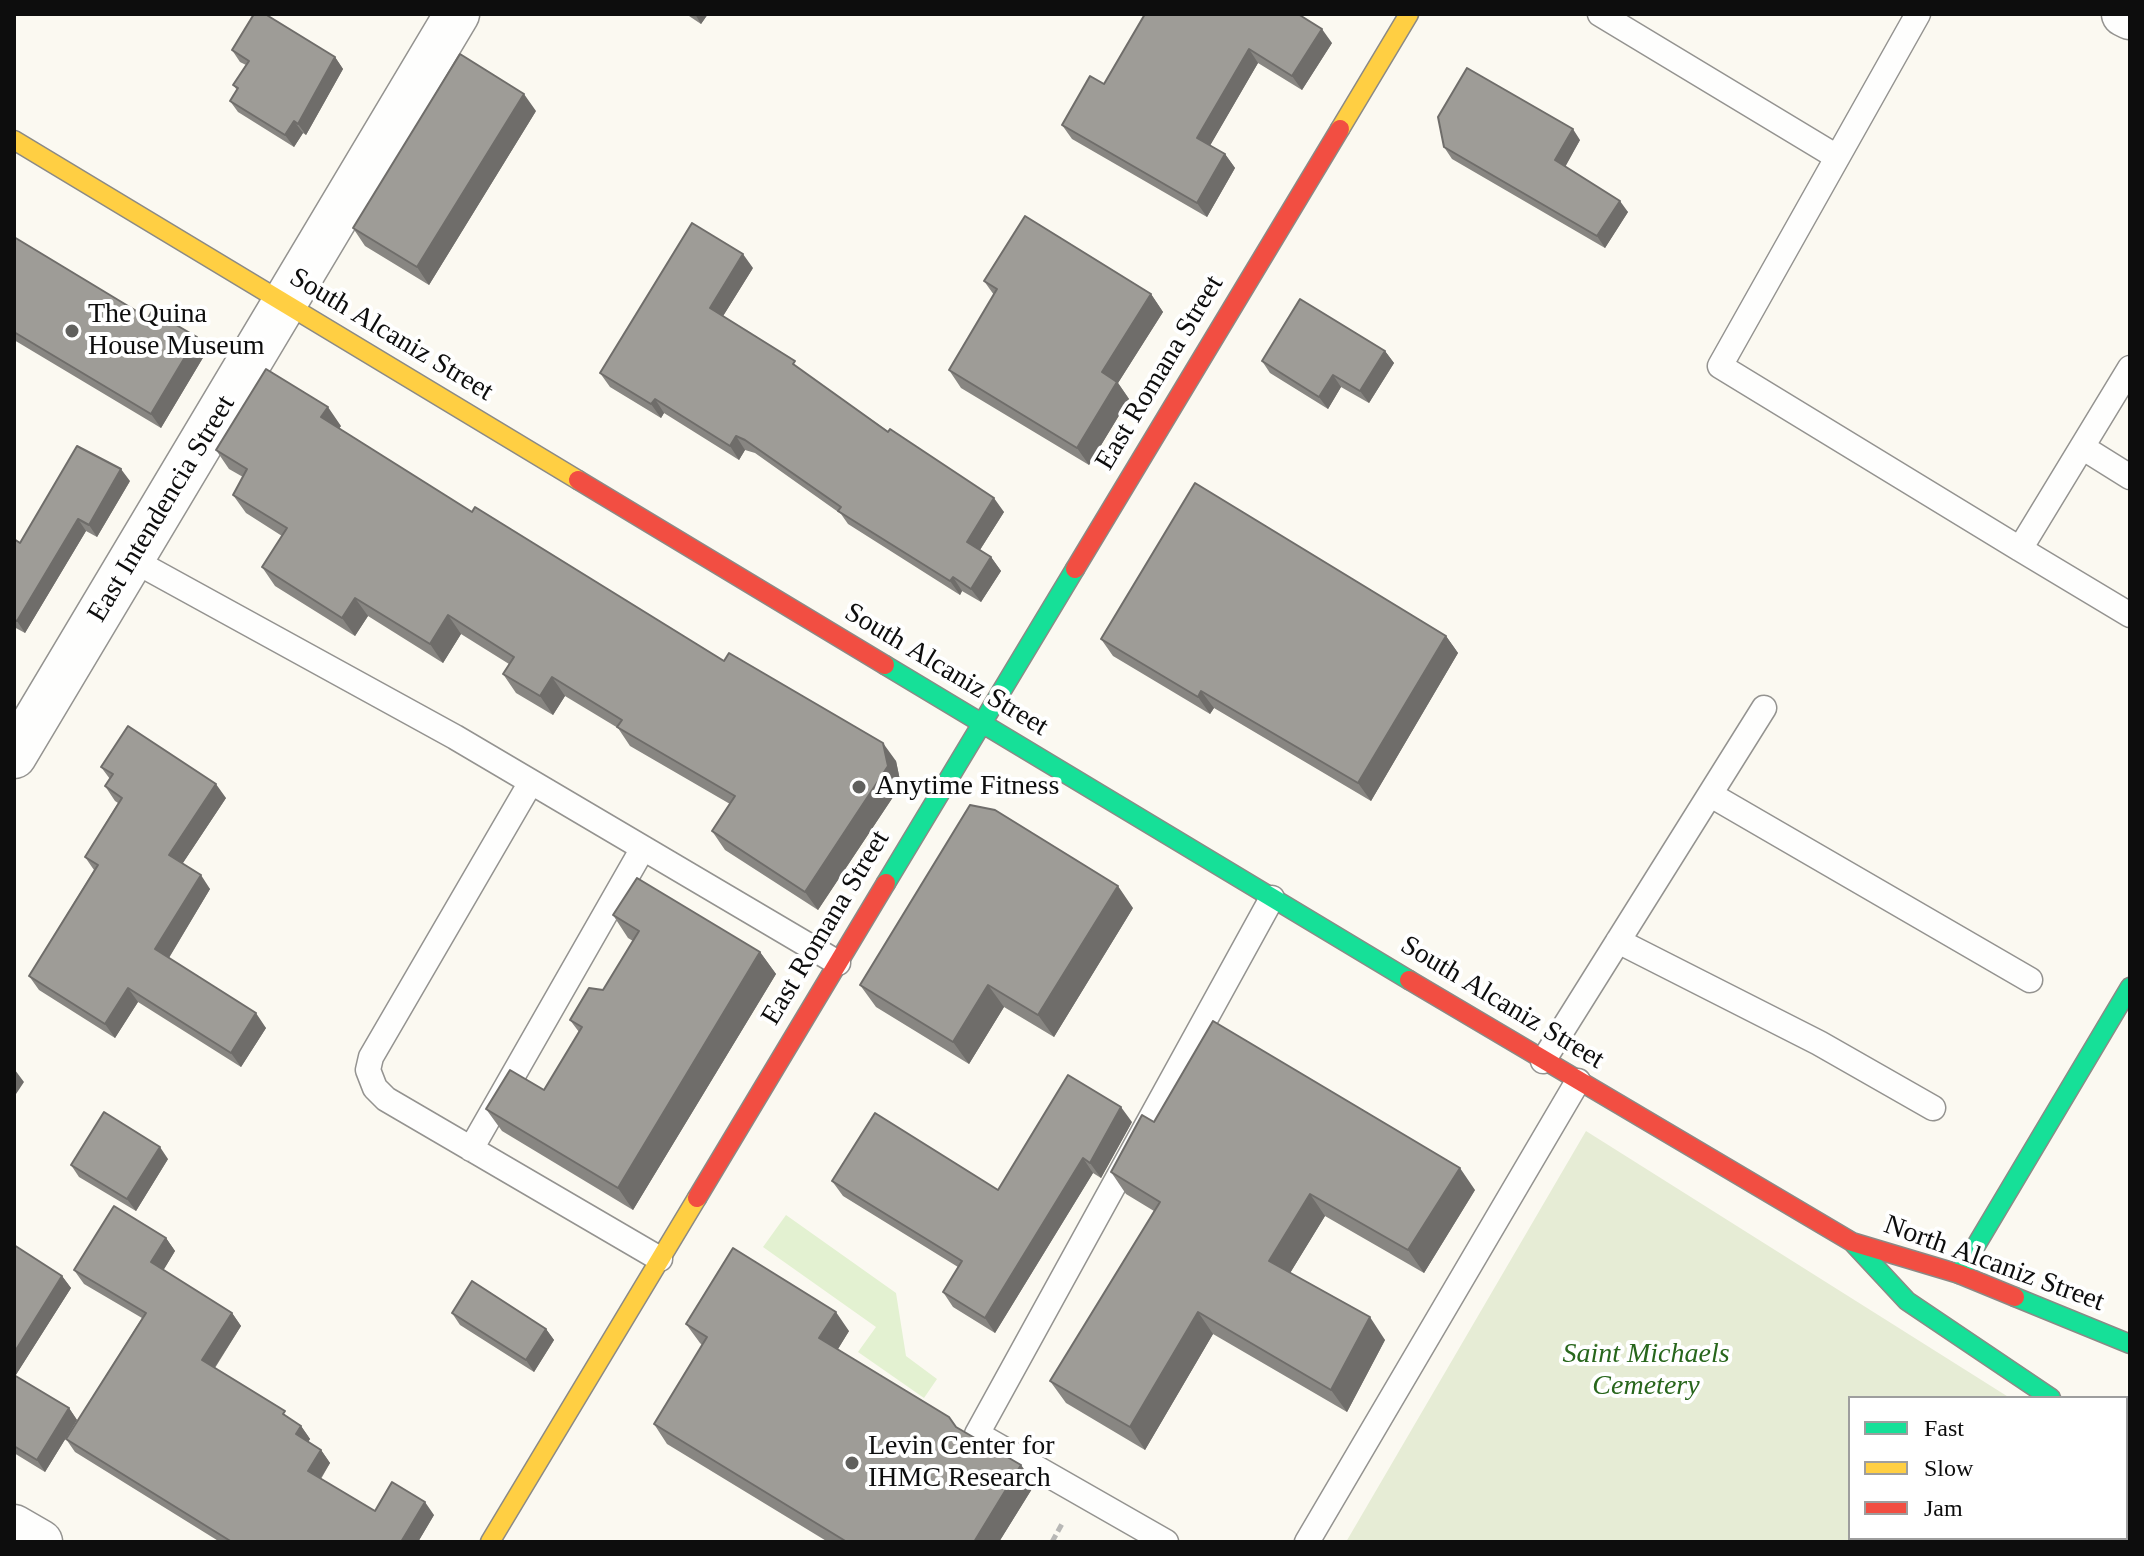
<!DOCTYPE html>
<style>
body{margin:0}
#map{position:relative;width:2144px;height:1556px;overflow:hidden;background:#fbf9f1;font-family:Georgia,serif}
canvas{display:block}
.frame{position:absolute;inset:0;border:16px solid #0d0d0d;pointer-events:none}
.legend{position:absolute;left:1848px;top:1396px;width:280px;height:144px;box-sizing:border-box;background:#fff;border:2px solid #9e9e9e;margin:0;padding:10px 14px;list-style:none;font-size:24px;color:#0d0d0d}
.legend li{display:flex;align-items:center;gap:16px;height:40px}
.legend b{width:40px;border:2px solid #9e9e9e}
</style>
<div id="map">
<canvas width="2144" height="1556"></canvas>
<div class="frame"></div>
<ul class="legend">
<li><b style="height:10px;background:#16e098"></b>Fast</li>
<li><b style="height:10px;background:#ffcf43"></b>Slow</li>
<li><b style="height:10px;background:#f24e42"></b>Jam</li>
</ul>
</div>
<script>
const context = document.querySelector('canvas').getContext('2d');
context.lineJoin = 'round';
function fillPath(path, color) {
  context.fillStyle = color;
  context.fill(path, 'evenodd');
}
function shape(rows) {
  const path = new Path2D();
  for (const r of rows) {
    path.moveTo(r[0], r[1]);
    for (let i = 2; i < r.length; i += 2) path.lineTo(r[i], r[i + 1]);
  }
  return path;
}
function strokePath(path, color, width, dash) {
  context.strokeStyle = color;
  context.lineWidth = width;
  context.lineCap = dash ? 'butt' : 'round';
  context.setLineDash(dash || []);
  context.stroke(path);
}
function label(font, color, halo, rows, align = 'center') {
  context.font = font + ' Georgia,serif';
  context.lineWidth = 8;
  context.setLineDash([]);
  context.textBaseline = 'middle';
  context.strokeStyle = halo;
  context.fillStyle = color;
  for (const [text, x, y, turn = 0] of rows) {
    context.save();
    context.translate(x, y);
    context.rotate((+turn || 0) * Math.PI / 180);
    context.textAlign = isNaN(turn) ? turn : align;
    if (halo) context.strokeText(text, 0, 0);
    context.fillText(text, 0, 0);
    context.restore();
  }
}
fillPath(shape([
 [786,1215,896,1293,906,1356,937,1379,924,1398,858,1352,876,1327,763,1247]
]), '#e3f1d1');
fillPath(shape([
 [1586,1131,2010,1398,1850,1398,1850,1538,2126,1538,2126,1471,2130,1474,2130,1542,1346,1542]
]), '#e6ecd5');
const lane = shape([
 [1600,14,1837,157],
 [1918,14,1720,366,2020,549],
 [2130,368,2020,549,2130,615],
 [2082,447,2130,477],
 [131,559,455,737,838,963],
 [531,782,371,1057,368,1070,375,1088,386,1099,660,1259],
 [1711,795,2030,980],
 [1618,941,1819,1043,1933,1108],
 [1543,1061,1764,708],
 [471,1149,643,848],
 [1166,1542,977,1434,1272,898],
 [1307,1542,1578,1081]
]);
const street = shape([
 [2124,14,2130,17],
 [14,756,457,14],
 [14,1527,40,1542]
]);
const fast = shape([
 [885,665,1409,980],
 [886,883,1075,569],
 [1854,1244,1907,1301,2051,1398],
 [1959,1274,2130,987],
 [2015,1297,2130,1344]
]);
const slow = shape([
 [1340,129,1409,14],
 [14,140,578,480],
 [2126,1444,2130,1446],
 [490,1542,697,1198]
]);
const jam = shape([
 [578,480,885,665],
 [1075,569,1340,129],
 [1409,980,1852,1242,1959,1274,2015,1297],
 [697,1198,886,883]
]);
strokePath(lane, '#949390', 27);
strokePath(street, '#949390', 47);
strokePath(fast, '#8b8a86', 21);
strokePath(slow, '#8b8a86', 21);
strokePath(jam, '#8b8a86', 21);
strokePath(shape([
 [1052,1542,1063,1522]
]), '#b8b8b6', 5, [8, 4]);
strokePath(lane, '#fefefd', 24);
strokePath(street, '#fefefd', 44);
strokePath(fast, '#16e098', 18);
strokePath(slow, '#ffcf43', 18);
strokePath(jam, '#f24e42', 18);
fillPath(shape([
 [686,14,708,14,701,24],
 [1145,14,1332,43,1302,90,1258,63,1210,145,1225,154,1235,168,1207,217,1072,139,1062,125,1104,84],
 [232,50,335,57,343,69,306,135,303,133,294,147,238,112,230,101,237,90,233,85,246,65,240,62],
 [536,111,429,285,365,246,353,228],
 [1580,140,1565,166,1628,212,1605,248,1452,159,1444,147],
 [14,237,148,318,207,351,161,428,14,340],
 [753,268,723,316,1004,512,980,550,991,557,1001,571,981,602,962,591,960,595,848,524,841,514,755,453,745,450,739,460,664,413,661,418,610,387,600,373],
 [984,281,1151,294,1163,312,1118,383,1129,399,1089,465,961,388,949,370,994,295],
 [1385,351,1394,363,1369,403,1341,387,1328,409,1270,373,1262,361],
 [341,426,339,428,472,512,724,661,896,761,901,785,818,910,725,850,712,831,730,804,630,746,618,728,565,696,553,715,516,693,503,674,509,664,461,634,443,663,368,616,355,636,275,586,262,567,282,536,246,513,233,495,243,477,229,469,216,450],
 [130,481,97,537,86,531,25,633,14,627,14,539,20,543],
 [1446,636,1458,653,1371,801,1214,708,1210,714,1113,656,1101,639],
 [101,767,226,798,182,864,210,889,169,958,266,1028,241,1067,138,1002,115,1038,39,990,29,976,94,870,85,857,118,803,115,801,105,786,110,779],
 [1133,908,1054,1037,1004,1007,969,1064,876,1007,860,985],
 [613,915,760,952,776,974,633,1210,502,1131,486,1109,544,1090,579,1032,570,1020,603,990,633,941,628,938],
 [1132,1122,1101,1178,1093,1173,995,1333,953,1307,943,1292,958,1267,843,1196,832,1181,998,1190],
 [1154,1122,1475,1190,1424,1273,1325,1216,1290,1273,1385,1340,1347,1412,1213,1334,1145,1450,1066,1403,1050,1381,1154,1211,1126,1194,1111,1172],
 [168,1159,136,1211,79,1177,71,1165],
 [166,1238,175,1251,163,1270,232,1313,241,1326,215,1368,301,1426,310,1439,308,1442,321,1450,330,1463,321,1479,375,1511,434,1515,418,1542,220,1542,75,1452,66,1439,142,1318,84,1284,74,1270],
 [14,1245,62,1276,71,1288,15,1376,69,1408,77,1420,45,1472,14,1453],
 [452,1313,546,1329,554,1340,534,1372,460,1325],
 [686,1324,849,1331,838,1349,956,1428,1035,1484,999,1542,828,1542,667,1444,654,1424,702,1345,700,1343]
]), '#888682');
fillPath(shape([
 [695,14,708,14,701,24],
 [1322,29,1332,43,1302,90,1292,76],
 [1249,49,1258,63,1207,151,1197,138],
 [335,57,343,69,306,135,298,124],
 [524,94,536,111,429,285,417,267],
 [294,121,303,133,294,147,285,135],
 [1573,129,1580,140,1563,171,1555,160],
 [1225,154,1235,168,1207,217,1197,203],
 [1620,201,1628,212,1605,248,1597,236],
 [743,254,753,268,720,321,710,308],
 [1151,294,1163,312,1118,383,1129,399,1089,465,1077,448,1102,372],
 [197,337,207,351,161,428,151,414],
 [1385,351,1394,363,1369,403,1360,391],
 [1333,375,1341,387,1328,409,1319,397],
 [655,399,664,413,661,418,651,404],
 [328,407,341,426,334,436,321,417],
 [736,436,745,450,739,460,730,446],
 [121,469,130,481,97,537,89,525],
 [994,498,1004,512,976,556,967,542],
 [78,519,86,531,25,633,17,621],
 [991,557,1001,571,981,602,971,589],
 [953,577,962,591,960,595,950,581],
 [355,598,368,616,355,636,342,618],
 [448,615,461,634,443,663,430,644],
 [1446,636,1458,653,1371,801,1358,783],
 [552,677,565,696,553,715,540,696],
 [1201,691,1214,708,1210,714,1198,697],
 [883,743,896,761,901,785,818,910,805,892],
 [216,784,226,798,179,869,169,855],
 [201,875,210,889,165,964,155,949],
 [1118,886,1133,908,1054,1037,1038,1015],
 [760,952,776,974,633,1210,618,1188],
 [988,985,1004,1007,969,1064,953,1042],
 [128,988,138,1002,115,1038,105,1024],
 [256,1013,266,1028,241,1067,231,1053],
 [15,1070,24,1082,14,1097,14,1072],
 [1121,1107,1132,1122,1101,1178,1090,1163],
 [160,1147,168,1159,136,1211,127,1199],
 [1083,1158,1093,1173,995,1333,985,1318],
 [1460,1168,1475,1190,1424,1273,1408,1250],
 [1310,1194,1325,1216,1284,1283,1269,1261],
 [166,1238,175,1251,160,1276,151,1262],
 [62,1276,71,1288,14,1378,14,1353],
 [836,1312,849,1331,833,1357,819,1338],
 [1198,1312,1213,1334,1145,1450,1130,1427],
 [232,1313,241,1326,211,1373,202,1360],
 [1370,1317,1385,1340,1347,1412,1331,1390],
 [546,1329,554,1340,534,1372,526,1360],
 [69,1408,77,1420,45,1472,37,1460],
 [301,1426,310,1439,305,1447,296,1434],
 [321,1450,330,1463,317,1484,308,1471],
 [1021,1465,1035,1484,999,1542,974,1542],
 [425,1502,434,1515,418,1542,401,1542]
]), '#6f6d6a');
const building = shape([
 [254,14,265,14,335,57,298,124,294,121,285,135,230,101,238,88,233,85,249,61,232,50,254,14],
 [1145,14,1298,14,1322,29,1292,76,1249,49,1197,138,1225,154,1197,203,1062,125,1090,76,1104,84,1145,14],
 [460,54,524,94,417,267,353,228,460,54],
 [1467,68,1573,129,1555,160,1620,201,1597,236,1444,147,1438,117,1467,68],
 [1025,216,1151,294,1102,372,1117,382,1077,448,949,370,997,289,984,281,1025,216],
 [692,223,743,254,710,308,795,361,793,364,888,432,890,429,994,498,967,542,991,557,971,589,953,577,950,581,838,511,841,507,745,440,736,436,730,446,655,399,651,404,600,373,692,223],
 [14,237,148,318,152,311,197,337,151,414,14,332,14,237],
 [1300,299,1385,351,1360,391,1333,375,1319,397,1262,361,1300,299],
 [266,369,328,407,321,417,472,512,475,507,724,661,729,653,883,743,888,766,805,892,712,831,735,796,617,727,622,720,552,677,540,696,503,674,514,657,448,615,430,644,355,598,342,618,262,567,287,528,233,495,247,469,216,450,266,369],
 [77,446,121,469,89,525,78,519,17,621,14,620,14,539,20,543,77,446],
 [1195,483,1446,636,1358,783,1201,691,1198,697,1101,639,1195,483],
 [128,726,216,784,169,855,201,875,155,949,256,1013,231,1053,128,988,105,1024,29,976,98,865,85,857,122,798,105,786,113,774,101,767,128,726],
 [970,805,995,810,1118,886,1038,1015,988,985,953,1042,860,985,970,805],
 [637,878,760,952,618,1188,486,1109,510,1070,544,1090,582,1027,570,1020,589,988,603,990,639,931,613,915,637,878],
 [1213,1021,1460,1168,1408,1250,1310,1194,1269,1261,1370,1317,1331,1390,1198,1312,1130,1427,1050,1381,1160,1202,1111,1172,1142,1115,1154,1122,1213,1021],
 [1068,1075,1121,1107,1090,1163,1083,1158,985,1318,943,1292,962,1261,832,1181,875,1113,998,1190,1068,1075],
 [104,1112,160,1147,127,1199,71,1165,104,1112],
 [114,1206,166,1238,151,1262,232,1313,202,1360,285,1411,283,1414,301,1426,296,1434,321,1450,308,1471,375,1511,392,1482,425,1502,401,1542,232,1542,66,1439,146,1313,74,1270,114,1206],
 [14,1245,62,1276,14,1353,14,1245],
 [733,1248,836,1312,819,1338,949,1417,956,1427,1021,1465,974,1542,847,1542,654,1424,707,1337,686,1324,733,1248],
 [472,1281,546,1329,526,1360,452,1313,472,1281],
 [14,1375,69,1408,37,1460,14,1446,14,1375]
]);
fillPath(building, '#9e9c97');
strokePath(building, '#6f6d6a', 2);
for (const [x, y, r, color] of [
 [72,331,8,"#60605d"],
 [859,787,8,"#60605d"],
 [852,1463,8,"#60605d"]
]) {
  const dot = new Path2D();
  dot.arc(x, y, r, 0, 2 * Math.PI);
  context.fillStyle = color;
  context.fill(dot);
  strokePath(dot, '#fff', 3);
}
label('28px', '#0d0d0d', '#fff', [
 ["The Quina",88,315],
 ["House Museum",88,347],
 ["Anytime Fitness",875,787],
 ["Levin Center for",868,1447],
 ["IHMC Research",868,1479]
], 'left');
label('28px', '#0d0d0d', '#fff', [
 ["South Alcaniz Street",391,335,31],
 ["East Romana Street",1160,373,-59],
 ["East Intendencia Street",162,509,-59],
 ["South Alcaniz Street",946,670,31],
 ["East Romana Street",826,928,-59],
 ["South Alcaniz Street",1502,1003,31],
 ["North Alcaniz Street",1994,1264,20]
]);
label('italic 28px', '#28661c', '#fff', [
 ["Saint Michaels",1646,1355],
 ["Cemetery",1646,1387]
]);
</script>
